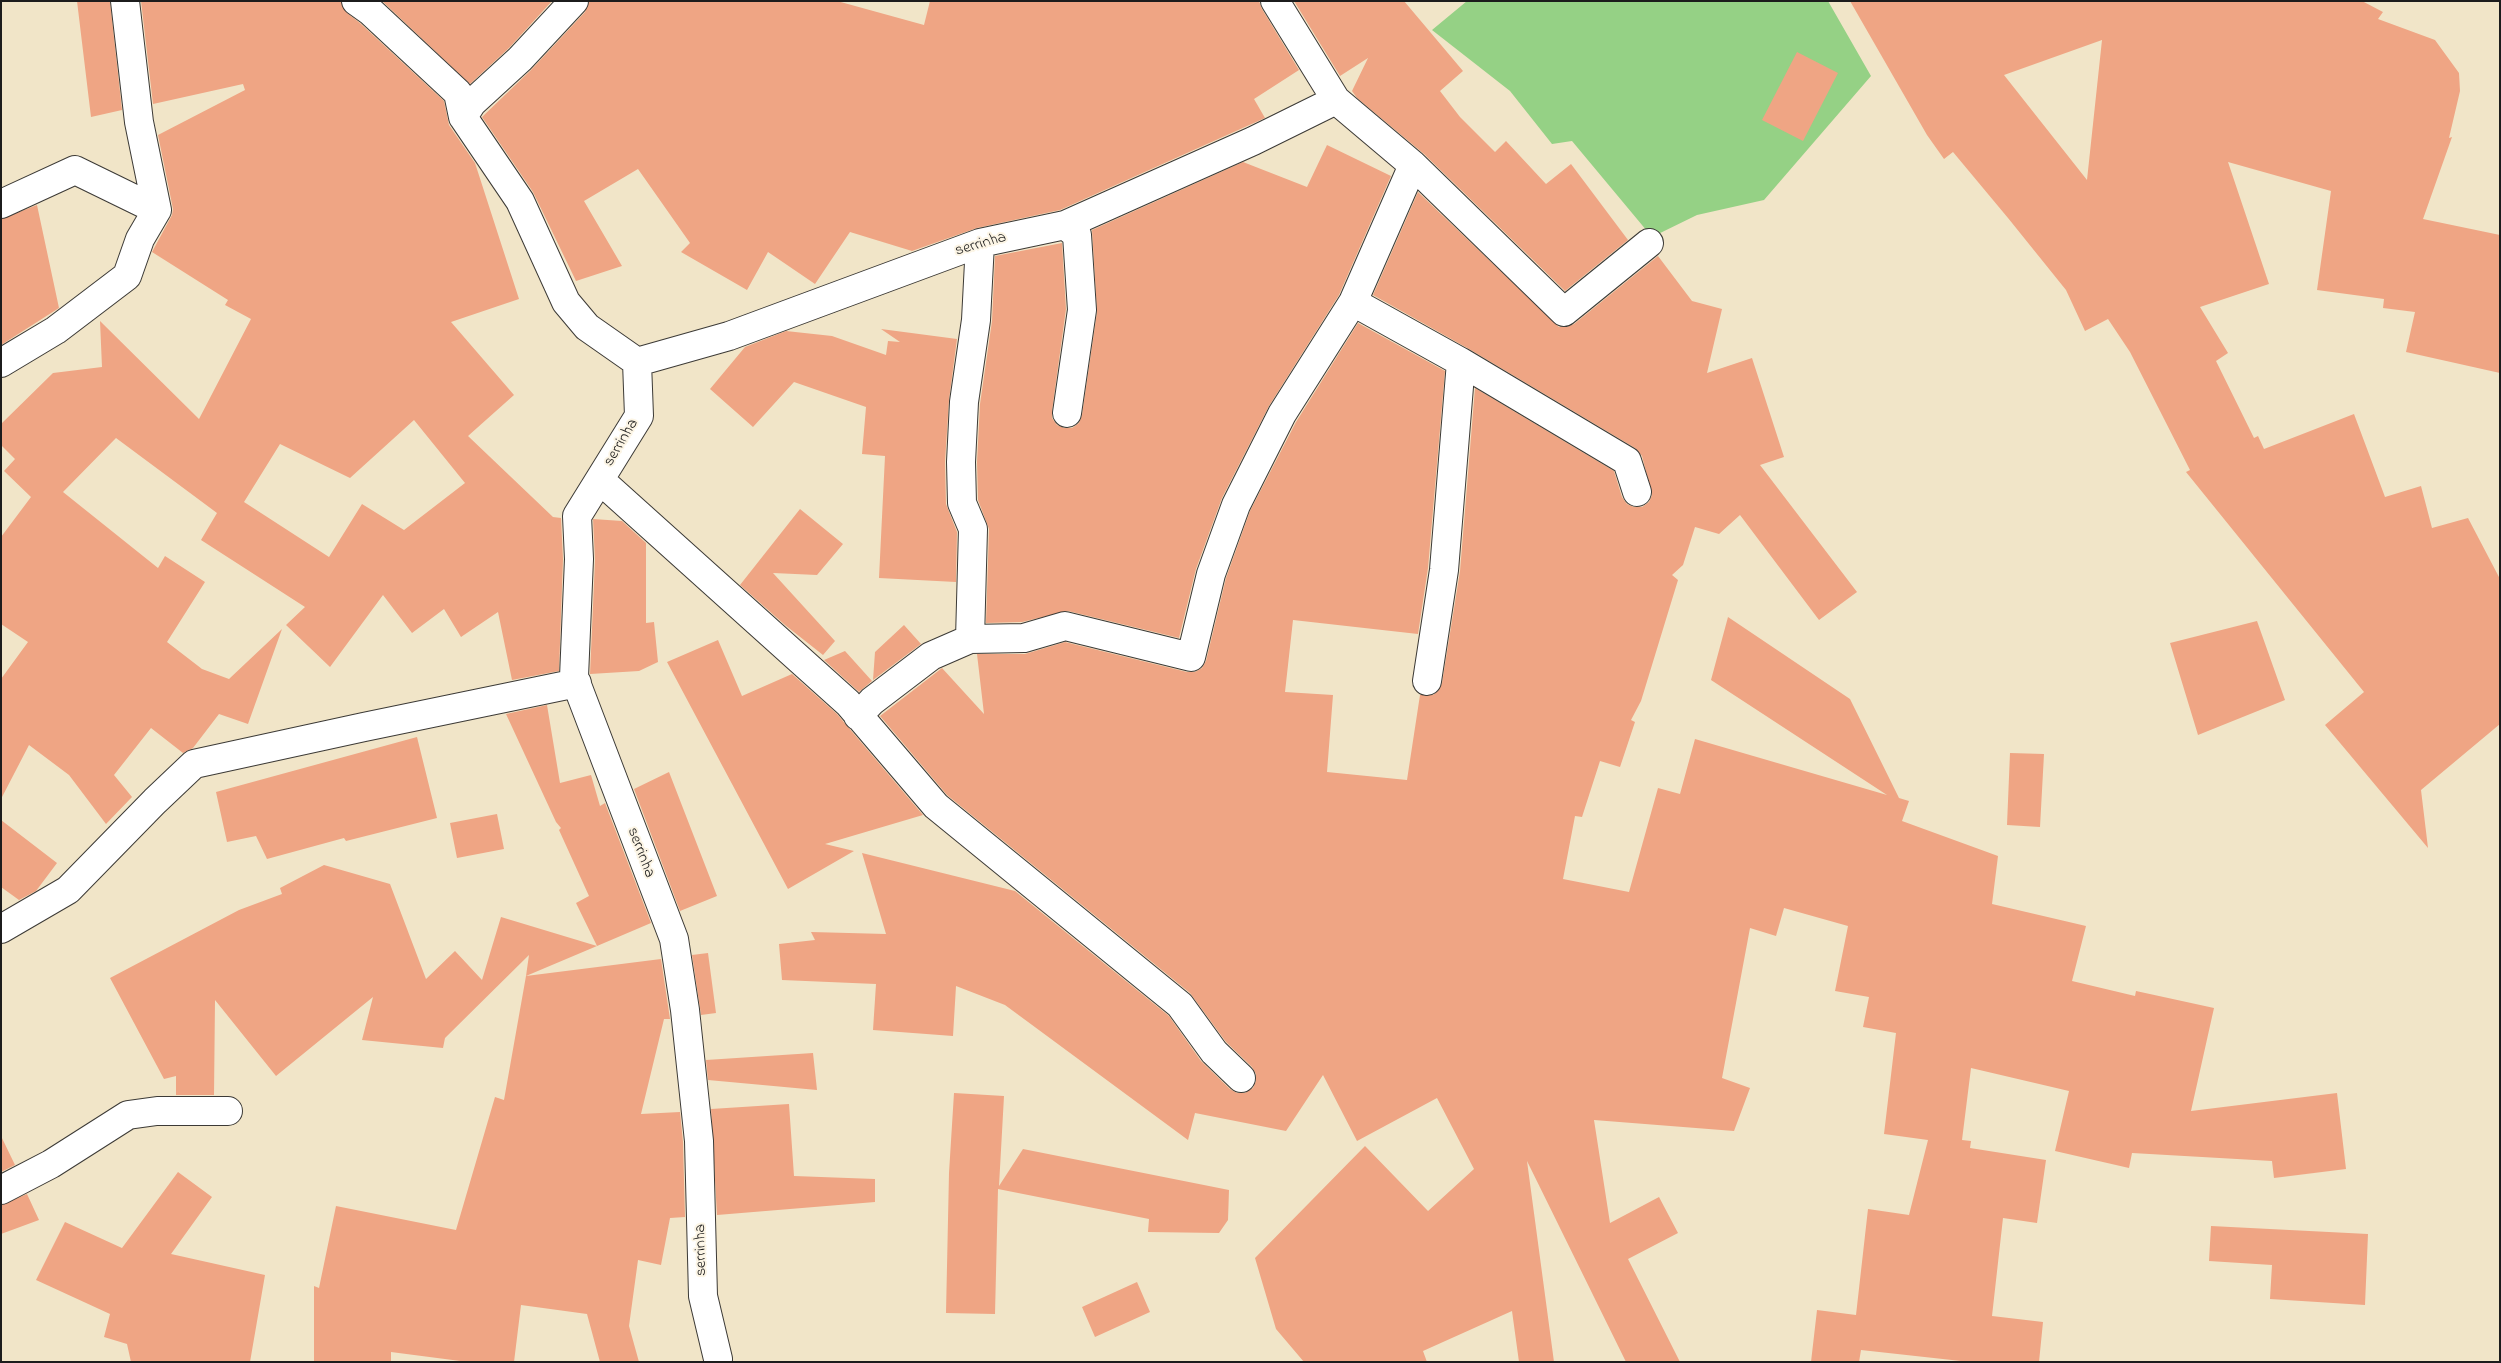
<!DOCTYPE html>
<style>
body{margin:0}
#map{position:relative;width:2501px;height:1363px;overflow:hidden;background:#f1e5c8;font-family:"Indie Flower",sans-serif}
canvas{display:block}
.frame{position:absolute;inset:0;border:2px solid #1c1c1c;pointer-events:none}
</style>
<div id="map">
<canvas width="2501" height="1363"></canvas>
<div class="frame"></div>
</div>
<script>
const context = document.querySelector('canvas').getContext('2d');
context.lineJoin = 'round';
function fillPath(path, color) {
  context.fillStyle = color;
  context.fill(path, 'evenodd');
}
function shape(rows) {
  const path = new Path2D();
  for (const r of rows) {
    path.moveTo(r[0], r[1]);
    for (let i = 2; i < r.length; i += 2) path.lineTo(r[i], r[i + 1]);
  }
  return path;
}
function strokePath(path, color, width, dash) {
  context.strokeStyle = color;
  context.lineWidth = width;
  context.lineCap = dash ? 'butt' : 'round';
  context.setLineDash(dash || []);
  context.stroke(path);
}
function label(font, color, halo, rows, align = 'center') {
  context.font = font + ' "Indie Flower",sans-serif';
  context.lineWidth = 4;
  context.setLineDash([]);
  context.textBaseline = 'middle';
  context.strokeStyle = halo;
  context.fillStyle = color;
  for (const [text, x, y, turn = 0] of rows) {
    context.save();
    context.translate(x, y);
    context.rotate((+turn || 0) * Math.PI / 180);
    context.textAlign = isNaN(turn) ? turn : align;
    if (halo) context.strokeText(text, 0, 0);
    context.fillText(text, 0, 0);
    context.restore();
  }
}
fillPath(shape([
 [1467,1,1828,1,1871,76,1764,200,1697,215,1652,237,1572,141,1552,144,1510,91,1432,30]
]), '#95d185');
fillPath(shape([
 [77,1,110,1,122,110,91,117],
 [141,1,341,1,347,13,360,23,444,101,449,125,475,163,519,299,451,322,514,395,468,436,553,517,561,518,563,559,559,671,512,680,498,612,461,637,444,609,412,633,383,595,330,667,286,625,305,607,201,540,217,513,116,438,63,492,158,568,165,556,205,582,167,642,202,669,229,679,282,629,248,724,219,714,193,748,183,753,151,728,114,775,132,797,106,824,69,775,29,745,1,799,1,679,28,642,1,624,1,537,31,497,4,471,15,459,1,445,1,424,53,373,102,367,100,321,199,419,251,319,225,305,228,300,152,252,172,215,173,209,158,135,245,90,243,84,153,104],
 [414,420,465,483,404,530,362,504,329,557,244,502,280,444,350,478],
 [382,1,552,1,509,48,470,84],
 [589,1,837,1,924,25,930,1,1259,1,1262,9,1299,70,1254,99,1265,118,1060,210,977,228,912,251,850,232,815,284,768,252,747,290,681,252,690,243,638,169,584,201,622,266,576,281,533,192,482,117,531,70,585,12],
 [1294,1,1404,1,1463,71,1440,91,1460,117,1495,152,1506,141,1546,184,1571,164,1628,240,1565,291,1424,154,1357,98,1352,91,1368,58,1340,76],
 [1850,1,2362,1,2383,12,2378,19,2435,40,2459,73,2460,91,2449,138,2452,137,2423,219,2500,235,2500,373,2406,352,2415,312,2383,308,2384,299,2317,290,2331,191,2228,162,2269,284,2200,307,2228,353,2216,361,2254,438,2258,436,2264,449,2354,414,2385,497,2421,486,2432,528,2468,518,2500,579,2500,724,2421,790,2428,848,2325,725,2364,692,2186,472,2190,470,2130,352,2108,319,2085,331,2066,290,2008,218,1953,152,1944,159,1927,135],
 [2102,40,2087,180,2004,75],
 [1797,52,1838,73,1803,141,1762,120],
 [1327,145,1391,176,1339,295,1269,406,1222,498,1196,569,1179,638,1068,611,1022,622,986,623,989,529,978,500,977,462,980,404,992,321,995,256,1062,243,1066,309,1052,411,1052,418,1057,425,1064,428,1072,428,1079,423,1082,415,1097,312,1092,230,1243,162,1307,187],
 [1418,192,1559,327,1567,327,1574,324,1658,256,1692,301,1722,309,1707,373,1752,358,1784,457,1760,465,1857,592,1819,620,1740,515,1719,534,1695,527,1683,565,1672,575,1678,580,1641,701,1631,720,1635,722,1620,767,1600,761,1582,817,1575,816,1563,879,1629,892,1658,788,1680,794,1695,739,1887,795,1711,680,1728,617,1850,699,1899,798,1909,801,1902,821,1998,856,1992,904,2086,926,2072,981,2135,996,2136,991,2214,1008,2191,1111,2337,1093,2346,1169,2274,1178,2272,1161,2132,1153,2129,1168,2055,1151,2069,1091,1971,1068,1962,1140,1971,1141,1970,1148,2046,1160,2037,1223,2003,1218,1992,1316,2043,1322,2039,1362,1970,1362,1861,1350,1859,1362,1811,1362,1817,1310,1856,1315,1868,1209,1909,1215,1928,1140,1884,1134,1896,1033,1863,1027,1869,997,1835,991,1848,926,1784,908,1776,936,1750,928,1722,1078,1750,1088,1734,1131,1594,1120,1610,1223,1659,1197,1678,1233,1628,1259,1680,1362,1626,1362,1527,1161,1554,1362,1519,1362,1512,1311,1423,1351,1427,1362,1304,1362,1276,1329,1255,1258,1365,1146,1428,1211,1474,1169,1437,1098,1357,1141,1323,1075,1286,1131,1195,1113,1188,1140,1005,1005,956,986,953,1036,873,1030,876,984,782,980,779,944,815,940,811,932,886,934,862,853,1015,891,1169,1016,1201,1061,1230,1089,1237,1093,1245,1093,1253,1088,1256,1081,1256,1074,1252,1067,1226,1042,1190,993,947,795,880,716,942,668,984,714,977,654,1025,654,1065,642,1187,672,1195,672,1202,668,1206,661,1226,578,1250,511,1296,422,1358,323,1445,371,1428,568,1418,634,1293,620,1285,692,1333,695,1327,772,1407,780,1420,695,1433,695,1439,690,1442,683,1460,571,1475,388,1614,471,1622,497,1627,504,1634,507,1642,507,1649,502,1652,495,1642,456,1635,448,1469,349,1373,295],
 [37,205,59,308,1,345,1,219],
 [881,329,957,339,949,400,945,462,946,504,957,532,956,582,879,578,885,456,862,454,866,407,794,382,753,427,710,389,745,347,786,331,832,336,886,355,888,341,900,342],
 [800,509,843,544,817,575,773,573,835,641,823,655,785,625,740,585],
 [593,519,622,521,646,543,646,623,654,622,658,662,639,671,590,674,595,560],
 [2257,621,2285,700,2198,735,2170,643],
 [904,625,921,644,873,680,875,652],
 [718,640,742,696,792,674,837,714,923,815,825,844,854,851,788,889,667,662],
 [845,651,872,681,859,692,824,660],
 [547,705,560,783,591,775,600,806,605,803,651,923,597,946,576,903,589,896,559,830,561,828,556,822,506,714],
 [417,737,437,818,346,841,344,838,267,859,256,836,227,842,216,792],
 [2010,753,2044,754,2040,827,2007,825],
 [669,772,717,896,680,911,634,789],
 [497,814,504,849,457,858,450,823],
 [1,820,57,863,36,891,19,900,1,887],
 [324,865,390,884,426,979,455,951,482,980,501,917,597,946,526,976,529,955,445,1038,443,1048,362,1040,373,997,276,1076,215,1000,214,1095,176,1095,176,1076,164,1079,110,978,239,910,282,894,280,888],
 [708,953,716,1013,701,1015,692,955],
 [661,959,670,1019,664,1019,641,1114,680,1112,683,1142,685,1217,670,1218,661,1265,638,1260,629,1326,639,1362,600,1362,587,1314,521,1305,514,1362,468,1362,391,1352,391,1362,314,1362,314,1286,319,1288,336,1206,456,1230,495,1097,504,1100,526,976],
 [813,1053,817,1090,708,1080,706,1060],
 [954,1093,1004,1096,999,1186,1023,1149,1229,1190,1228,1220,1219,1233,1148,1232,1149,1219,998,1189,995,1314,946,1313,949,1173],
 [789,1104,794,1176,875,1179,875,1202,717,1215,711,1109],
 [1,1136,15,1165,1,1172],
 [178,1172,212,1197,171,1254,265,1275,250,1362,131,1362,127,1344,104,1337,110,1314,36,1280,65,1222,122,1248],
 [27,1194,39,1220,1,1234,1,1205],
 [2211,1226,2368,1234,2365,1305,2270,1299,2272,1265,2209,1261],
 [1137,1282,1150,1312,1095,1337,1082,1307]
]), '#efa584');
const minor = shape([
 [356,1,370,11,458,93,463,117,520,201,566,302,587,327,637,362],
 [463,117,472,103,520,59,574,1],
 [1413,165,1564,312,1649,243],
 [1,204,75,170,157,210],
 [1065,225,1077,235,1082,310,1067,413],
 [1353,302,1461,362,1627,461,1637,492],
 [1,363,56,330,127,276,140,239,157,210,139,122,125,1],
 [600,480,848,703,936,806,1180,1005,1214,1052,1241,1078],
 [970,639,973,529,962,503,961,462,964,402,976,320,980,243],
 [1427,681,1444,570,1461,362],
 [858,716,872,701,931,656,970,639,1024,638,1065,626,1191,657,1211,574,1236,505,1282,414,1353,302,1413,165,1336,100],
 [1,929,68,890,155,801,194,764,364,727,577,683],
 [1,1190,51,1164,128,1115,157,1111,228,1111],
 [718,1359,703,1296,699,1141,685,1010,674,939,574,677,579,559,577,516,639,416,637,362,729,336,980,243,1065,225,1253,141,1336,100,1275,1]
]);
strokePath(minor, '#3c3a36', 30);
strokePath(minor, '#fff', 28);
label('16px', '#1c1c1c', '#fcf5e5', [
 ["serrinha",981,245,-16],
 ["serrinha",622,443,-59],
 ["serrinha",640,853,69],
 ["serrinha",702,1250,-91]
]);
</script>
